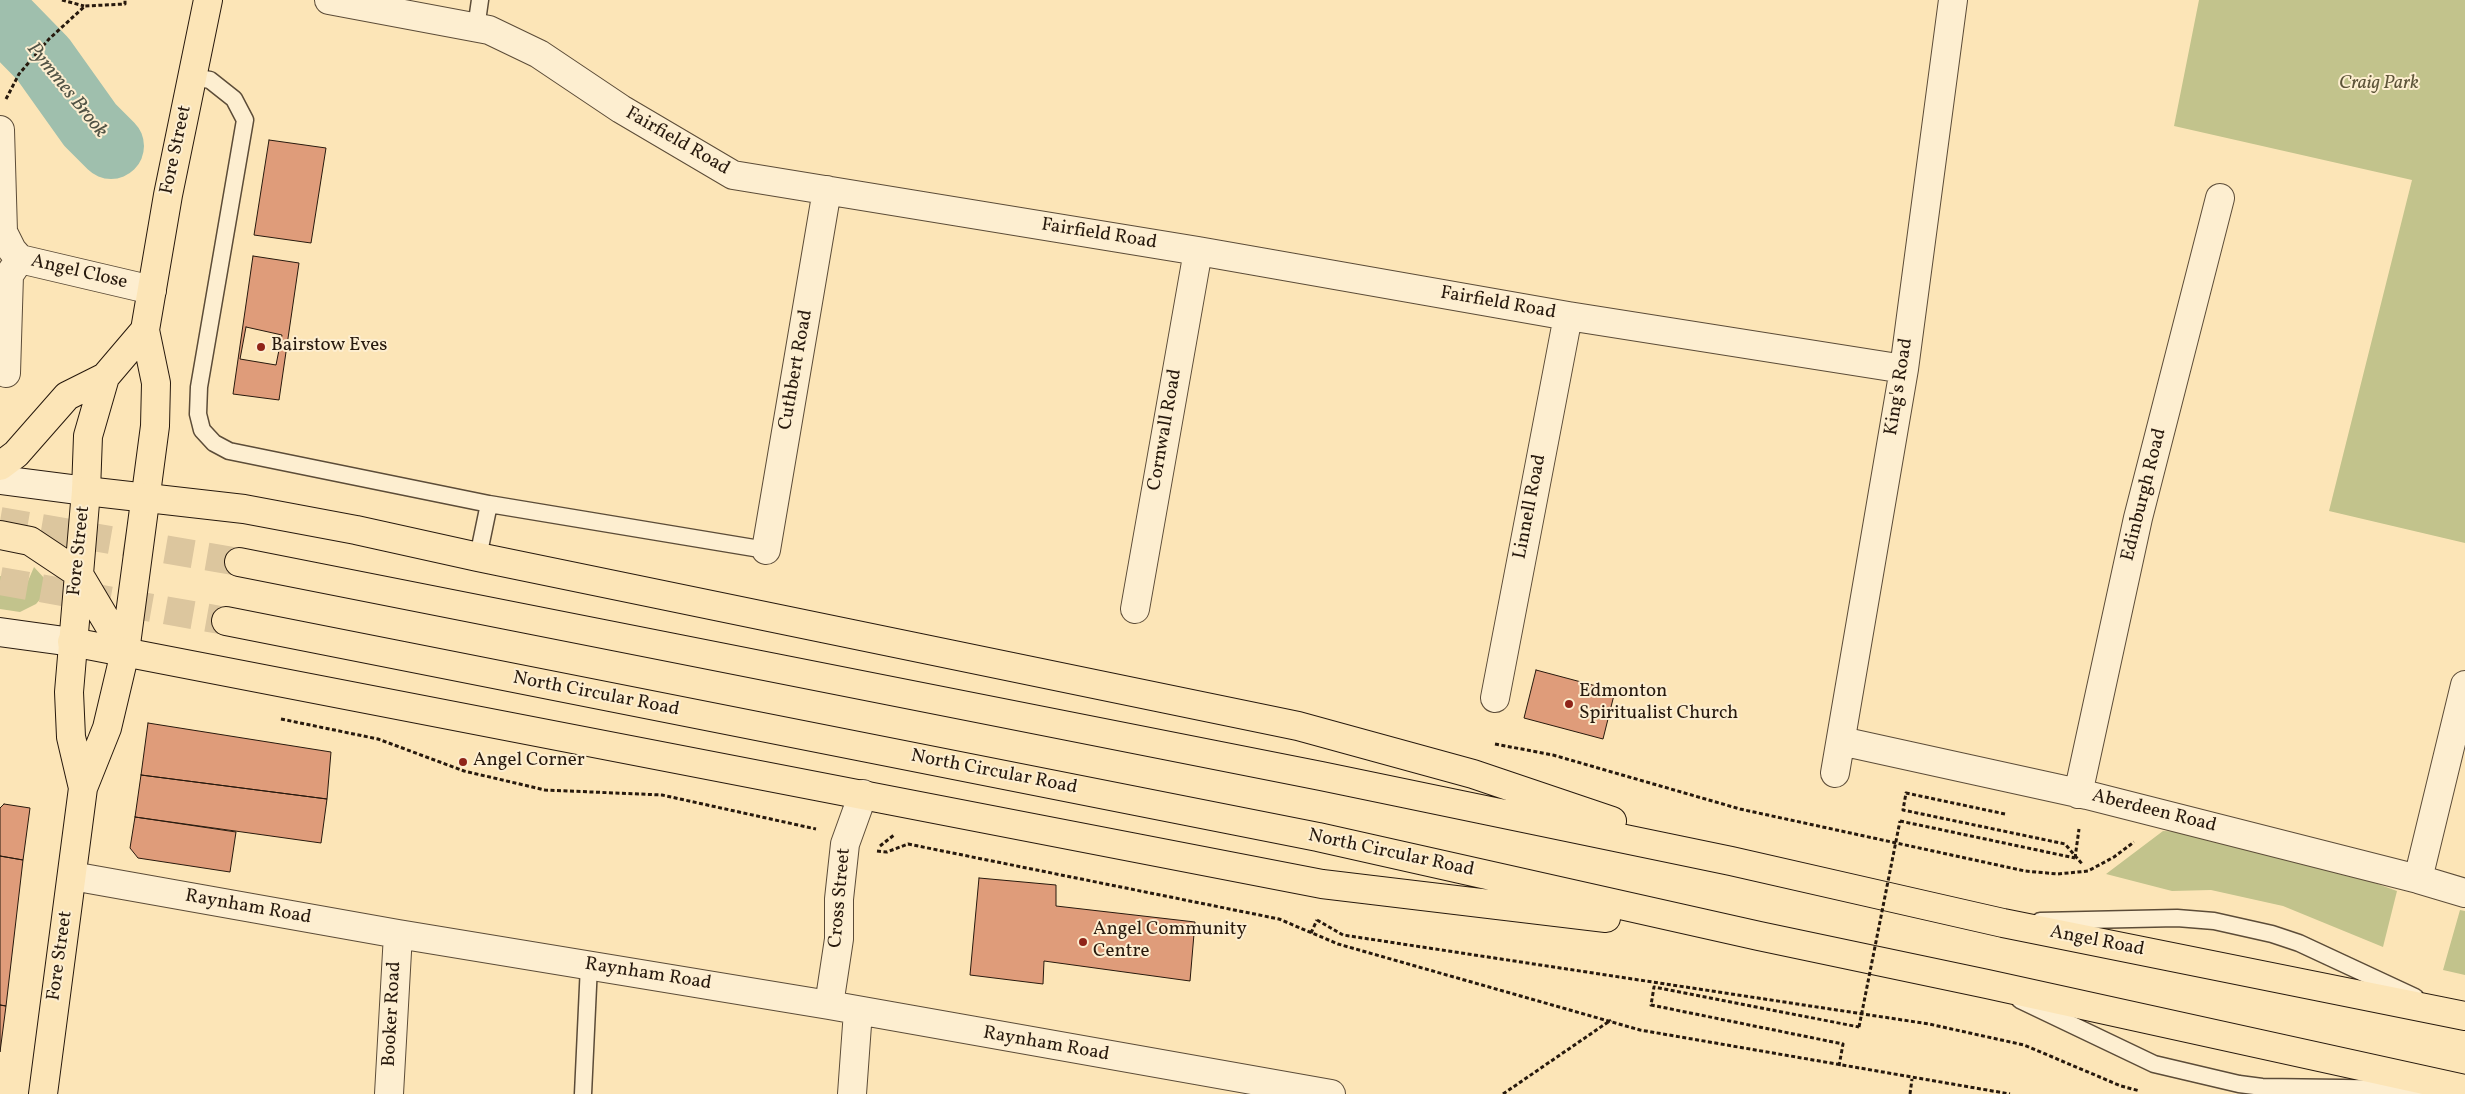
<!DOCTYPE html>
<style>
body{margin:0}
canvas{display:block;background:#fce5b7}
</style>
<canvas width="2465" height="1094"></canvas>
<script>
const context = document.querySelector('canvas').getContext('2d');
context.lineJoin = 'round';
function fillPath(path, color) {
  context.fillStyle = color;
  context.fill(path, 'evenodd');
}
function shape(rows) {
  const path = new Path2D();
  for (const r of rows) {
    path.moveTo(r[0], r[1]);
    for (let i = 2; i < r.length; i += 2) path.lineTo(r[i], r[i + 1]);
  }
  return path;
}
function strokePath(path, color, width, dash) {
  context.strokeStyle = color;
  context.lineWidth = width;
  context.lineCap = dash ? 'butt' : 'round';
  context.setLineDash(dash || []);
  context.stroke(path);
}
function label(font, color, halo, rows, align = 'center') {
  context.font = font + ' Vollkorn,serif';
  context.lineWidth = 4;
  context.setLineDash([]);
  context.textBaseline = 'middle';
  context.strokeStyle = halo;
  context.fillStyle = color;
  for (const [text, x, y, turn = 0] of rows) {
    context.save();
    context.translate(x, y);
    context.rotate((+turn || 0) * Math.PI / 180);
    context.textAlign = isNaN(turn) ? turn : align;
    if (halo) context.strokeText(text, 0, 0);
    context.fillText(text, 0, 0);
    context.restore();
  }
}
fillPath(shape([
 [2199,0,2465,0,2465,543,2329,511,2412,180,2174,126],
 [0,4,37,32,13,61,0,50],
 [34,567,45,579,44,595,36,604,20,612,0,609,0,576,28,581],
 [2163,831,2239,834,2397,891,2383,947,2283,906,2211,890,2172,891,2106,874],
 [2460,910,2465,911,2465,975,2443,970]
]), '#c2c38c');
strokePath(shape([
 [0,15,43,59,90,125,111,146]
]), '#9fbfad', 66);
const building = shape([
 [269,140,326,148,311,243,254,235,269,140],
 [253,256,299,263,279,400,233,394,253,256],
 [246,327,282,335,276,365,240,359,246,327],
 [1536,670,1615,691,1603,739,1524,718,1536,670],
 [148,723,331,752,327,799,141,775,148,723],
 [141,775,327,799,321,843,135,817,141,775],
 [4,804,30,808,23,860,0,856,0,808,4,804],
 [135,817,236,832,230,872,138,858,130,848,135,817],
 [0,856,23,860,6,1006,0,1005,0,856],
 [979,878,1056,885,1056,906,1195,922,1190,981,1044,961,1043,984,970,975,979,878],
 [0,1005,6,1006,0,1052,0,1005]
]);
fillPath(building, '#df9c7a');
strokePath(building, '#27190d', 1);
strokePath(shape([
 [0,521,239,562],
 [0,581,226,621]
]), '#dcc69e', 28, [28, 14]);
const lane = shape([
 [476,28,480,0],
 [193,77,210,80,234,99,245,120,199,387,198,414,202,430,214,443,229,451,489,504,766,550],
 [478,557,489,504],
 [2040,921,2177,918,2214,921,2272,934,2299,943,2415,997],
 [2020,1000,2154,1064,2239,1084,2262,1087,2423,1089],
 [583,1094,589,965]
]);
const street = shape([
 [329,0,489,30,539,54,621,109,733,175,1198,251,1568,316,1904,369],
 [0,130,3,232,12,250,20,259,152,290],
 [6,373,9,275,20,259],
 [766,550,827,190],
 [1135,609,1198,251],
 [1495,698,1568,316],
 [1841,741,2087,795,2418,879,2465,893],
 [1835,773,1904,369,1953,0],
 [2078,794,2138,518,2220,198],
 [72,876,398,934,829,1005,1331,1094],
 [2418,879,2465,685],
 [829,1005,839,939,839,899,845,844,863,794],
 [389,1094,398,934],
 [852,1094,858,1011]
]);
const secondary = shape([
 [0,480,86,491],
 [0,632,72,642]
]);
const primary = shape([
 [0,466,16,454,67,396,105,377],
 [0,535,30,541,78,573,125,652],
 [83,788,71,737,69,692,86,491,88,436,105,377,145,330],
 [43,1094,83,788,107,728,125,652,155,426,156,383,145,330,168,195,208,0]
]);
const highway = shape([
 [86,491,244,509,356,530,478,557,1298,726,1473,774,1612,821],
 [239,562,1321,776,1731,861,2003,923,2465,1016],
 [226,621,1318,837,1759,936,1987,984,2465,1089],
 [72,642,1322,884,1606,918]
]);
strokePath(lane, '#5c4c38', 19);
strokePath(street, '#5c4c38', 30);
strokePath(secondary, '#27190d', 30);
strokePath(primary, '#27190d', 30);
strokePath(highway, '#27190d', 30);
strokePath(shape([
 [62,0,84,6],
 [6,99,19,74,49,39,85,6,125,4,125,0],
 [281,719,378,739,464,771,545,790,662,795,816,829],
 [1495,744,1553,755,1740,809,2025,871,2058,874,2088,871,2114,857,2134,842],
 [2005,814,1906,793,1903,810,2065,844,2083,865],
 [1900,821,2075,858],
 [880,846,894,835],
 [877,851,887,852,908,844,1279,919,1338,944,1640,1030,2010,1094],
 [1317,920,1343,935,1929,1024,2024,1045,2121,1086,2140,1091],
 [1311,933,1317,920],
 [1839,1066,1843,1044,1651,1005,1654,987,1859,1027],
 [1503,1094,1611,1020],
 [1910,1094,1912,1079]
]), '#27190d', 3, [4, 2.5]);
strokePath(lane, '#fdeed0', 16);
strokePath(street, '#fdeed0', 28);
strokePath(secondary, '#fdeed0', 28);
strokePath(primary, '#fce5b7', 28);
strokePath(highway, '#fce5b7', 28);
strokePath(shape([
 [2075,858,2079,829],
 [1859,1027,1900,821]
]), '#27190d', 3, [4, 2.5]);
for (const [x, y, r, color] of [
 [261,347,5,"#8f2418"],
 [1569,704,5,"#8f2418"],
 [463,762,5,"#8f2418"],
 [1083,942,5,"#8f2418"]
]) {
  const dot = new Path2D();
  dot.arc(x, y, r, 0, 2 * Math.PI);
  context.fillStyle = color;
  context.fill(dot);
  strokePath(dot, '#fdeed0', 2);
}
label('italic 19px', '#5d5439', '#fdeed0', [
 ["Craig Park",2379,85]
]);
label('19px', '#27190d', '#fdeed0', [
 ["Fairfield Road",677,142,30],
 ["Fore Street",177,150,-78],
 ["Fairfield Road",1099,235,9],
 ["Angel Close",79,273,13],
 ["Fairfield Road",1498,304,10],
 ["Cuthbert Road",797,370,-80],
 ["King's Road",1900,387,-81],
 ["Cornwall Road",1166,430,-80],
 ["Edinburgh Road",2145,495,-76],
 ["Linnell Road",1531,507,-79],
 ["Fore Street",80,551,-84],
 ["North Circular Road",596,695,11],
 ["North Circular Road",994,773,11],
 ["Aberdeen Road",2154,812,14],
 ["North Circular Road",1391,854,12],
 ["Cross Street",841,898,-85],
 ["Raynham Road",248,908,10],
 ["Angel Road",2097,942,11],
 ["Fore Street",61,956,-82],
 ["Raynham Road",648,975,9],
 ["Booker Road",393,1014,-87],
 ["Raynham Road",1046,1045,10]
]);
label('19px', '#27190d', '#fdeed0', [
 ["Bairstow Eves",271,347],
 ["Edmonton",1579,693],
 ["Spiritualist Church",1579,715],
 ["Angel Corner",473,762],
 ["Angel Community",1093,931],
 ["Centre",1093,953]
], 'left');
label('italic 20px', '#515345', '#fdeed0', [
 ["Pymmes Brook",66,91,51]
]);
</script>
